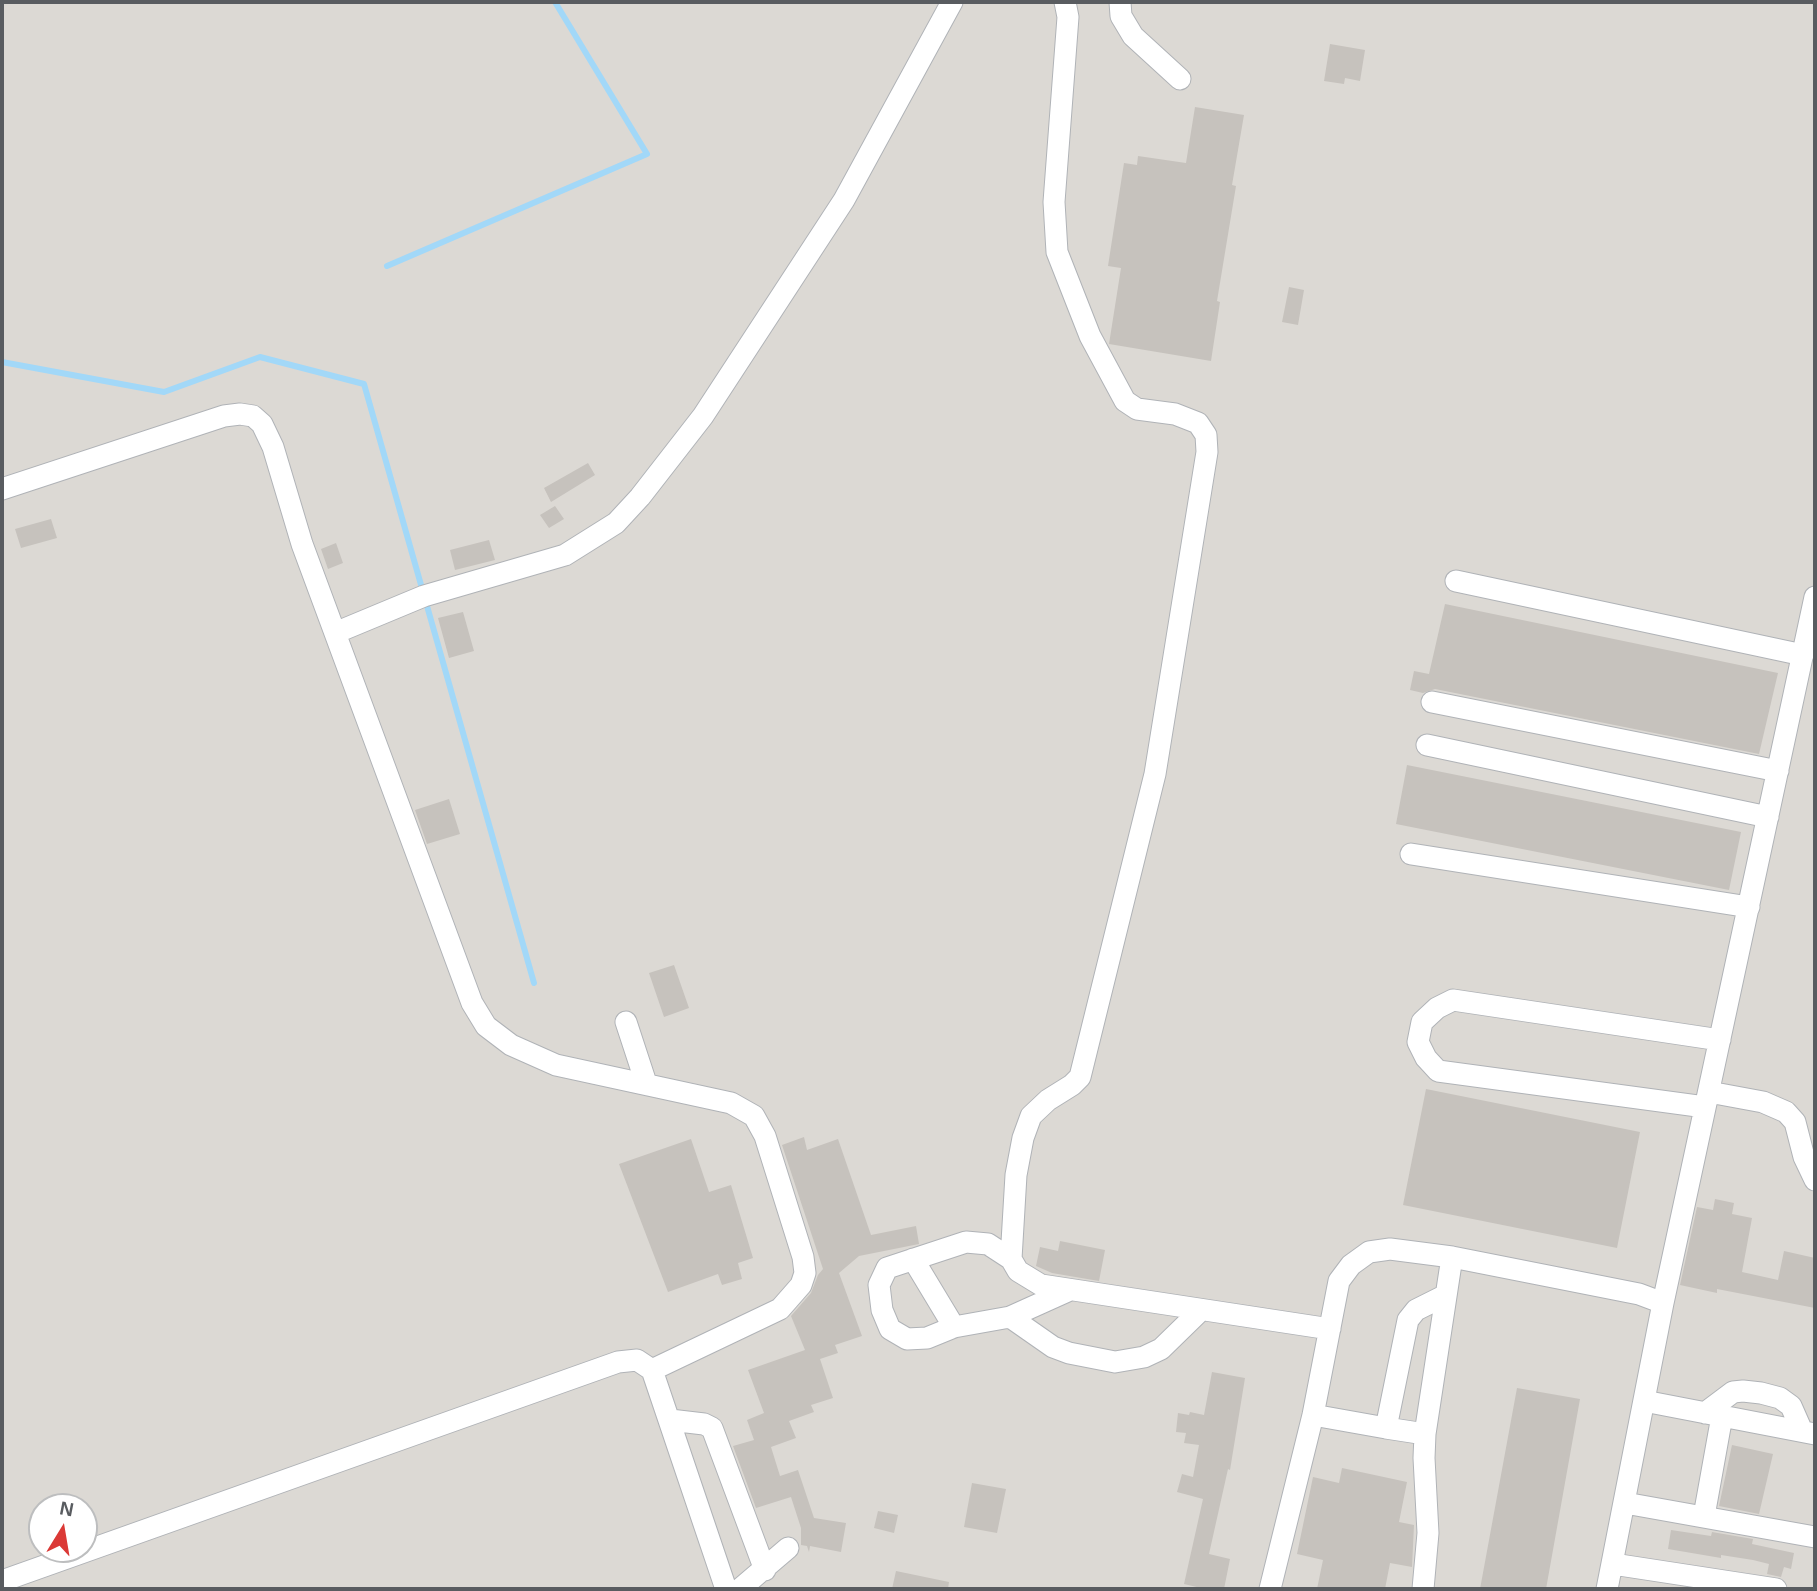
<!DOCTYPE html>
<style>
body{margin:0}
#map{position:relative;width:1817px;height:1591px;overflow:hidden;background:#eae7e0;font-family:Helvetica,sans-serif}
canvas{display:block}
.frame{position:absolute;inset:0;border:4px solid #595c60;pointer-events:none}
.north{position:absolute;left:28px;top:1493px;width:70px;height:70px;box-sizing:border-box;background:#fff;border:2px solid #bdbebf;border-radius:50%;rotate:11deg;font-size:19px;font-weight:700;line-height:28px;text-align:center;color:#595c60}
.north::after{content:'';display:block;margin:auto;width:24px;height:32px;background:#db3936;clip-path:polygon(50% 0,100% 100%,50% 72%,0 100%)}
</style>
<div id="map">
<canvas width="1817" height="1591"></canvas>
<div class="frame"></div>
<div class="north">N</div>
</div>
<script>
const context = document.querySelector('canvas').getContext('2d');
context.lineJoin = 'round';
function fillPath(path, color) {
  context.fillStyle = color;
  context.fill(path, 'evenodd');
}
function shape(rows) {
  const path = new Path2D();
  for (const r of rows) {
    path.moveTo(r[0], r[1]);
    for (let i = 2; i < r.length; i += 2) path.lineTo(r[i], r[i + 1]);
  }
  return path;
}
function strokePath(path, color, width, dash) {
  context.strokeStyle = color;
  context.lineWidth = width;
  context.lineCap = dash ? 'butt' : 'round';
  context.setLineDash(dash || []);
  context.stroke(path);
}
fillPath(shape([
 [2,2,1815,2,1815,1589,2,1589],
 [42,1507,84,1507,84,1549,42,1549]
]), '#dcd9d4');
strokePath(shape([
 [387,266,647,154,555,2],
 [2,362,164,392,260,357,364,384,534,983]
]), '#a2d8f8', 6);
fillPath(shape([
 [1330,44,1365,50,1360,81,1345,78,1344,84,1324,81],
 [1195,107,1244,115,1232,185,1236,186,1217,301,1220,302,1211,361,1109,344,1121,268,1108,266,1124,163,1137,165,1138,156,1186,163],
 [1289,287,1304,290,1298,325,1282,322],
 [588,463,595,475,551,502,544,488],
 [555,506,564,519,549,528,540,515],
 [51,519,57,538,21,548,15,529],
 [489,540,495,560,455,570,450,550],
 [336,543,343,563,328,569,321,549],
 [1445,604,1778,673,1759,754,1435,689,1423,693,1410,690,1414,671,1429,674],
 [463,612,474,651,449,658,438,618],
 [1407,765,1741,832,1729,890,1396,824],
 [449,799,460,834,427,844,415,810],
 [674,965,689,1008,664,1017,649,973],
 [1426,1089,1640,1132,1617,1248,1403,1205],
 [804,1137,807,1150,838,1139,871,1235,916,1226,919,1244,859,1256,839,1273,862,1336,835,1345,838,1353,820,1359,833,1398,811,1405,814,1412,789,1421,796,1438,771,1447,780,1476,798,1470,814,1518,846,1523,841,1552,810,1546,809,1552,807,1546,801,1545,801,1528,791,1497,756,1508,733,1446,754,1440,747,1420,764,1413,748,1370,805,1350,791,1316,811,1293,818,1275,823,1269,782,1145],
 [691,1139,709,1192,731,1185,753,1258,738,1263,742,1279,722,1285,718,1274,668,1292,619,1164],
 [1715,1199,1734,1203,1732,1214,1752,1218,1742,1272,1778,1280,1784,1251,1815,1258,1815,1308,1717,1289,1717,1293,1680,1285,1697,1207,1713,1210],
 [1060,1241,1105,1250,1099,1281,1052,1273,1036,1266,1040,1247,1058,1251],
 [1212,1372,1245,1378,1230,1470,1228,1469,1209,1554,1230,1559,1224,1589,1205,1589,1184,1584,1203,1499,1177,1492,1182,1474,1193,1477,1199,1445,1184,1443,1186,1433,1176,1432,1178,1413,1189,1415,1190,1412,1204,1415],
 [1517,1388,1580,1399,1546,1589,1480,1589],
 [1732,1445,1773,1454,1759,1514,1719,1506],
 [1342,1468,1407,1482,1399,1522,1414,1525,1412,1567,1390,1563,1385,1589,1317,1589,1323,1560,1297,1554,1313,1477,1339,1483],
 [972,1483,1006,1489,997,1533,964,1527],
 [878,1511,898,1515,894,1533,874,1528],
 [1671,1530,1711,1536,1712,1532,1753,1539,1752,1544,1794,1553,1791,1569,1784,1567,1781,1577,1767,1574,1769,1564,1753,1560,1721,1555,1721,1558,1668,1549],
 [896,1571,949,1582,948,1589,892,1589]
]), '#c6c2bd');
const minor = shape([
 [1120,2,1121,16,1133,36,1180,79],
 [2,489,224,416,240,414,253,416,262,424,273,447,302,544,472,1003,486,1026,511,1045,556,1065,731,1103,754,1116,765,1136,803,1257,805,1273,801,1285,780,1309,652,1370],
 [1456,581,1803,655],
 [335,633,424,596,565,555,616,523,640,497,703,416,844,200,952,2],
 [1432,702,1778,771],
 [1427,745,1768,817],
 [1411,854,1749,907],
 [626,1022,646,1083],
 [1709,1092,1763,1102,1786,1112,1795,1122,1804,1157,1815,1180],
 [1705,1107,1438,1071,1426,1058,1418,1042,1422,1022,1437,1008,1453,1000,1720,1040],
 [913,1259,954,1327],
 [1011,1259,1016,1175,1023,1138,1031,1116,1048,1100,1072,1085,1080,1077,1155,774,1207,452,1206,435,1198,423,1175,414,1137,409,1125,401,1090,336,1057,252,1054,202,1068,17,1065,2],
 [1070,1290,1010,1317,954,1327,927,1338,907,1339,890,1329,882,1310,879,1285,887,1268,966,1242,988,1244,1011,1259,1018,1271,1041,1285,1330,1329],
 [1010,1317,1053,1347,1069,1353,1115,1362,1144,1357,1161,1349,1201,1310],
 [1644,1401,1815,1434],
 [1705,1413,1733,1392,1743,1391,1761,1393,1780,1398,1791,1406,1802,1431],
 [1313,1415,1386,1428,1408,1320,1416,1310,1446,1295],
 [670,1420,704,1424,712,1428,765,1570],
 [1386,1428,1425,1434],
 [1625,1503,1815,1537],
 [1704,1516,1722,1416],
 [1613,1564,1776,1589],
 [2,1581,618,1362,637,1360,652,1370,726,1589],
 [740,1589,788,1548],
 [1270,1589,1313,1415,1339,1281,1351,1265,1369,1252,1390,1249,1452,1257,1639,1294,1663,1303],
 [1423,1589,1428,1533,1424,1458,1425,1434,1452,1257],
 [1607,1589,1663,1303,1815,597]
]);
strokePath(minor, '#b0b3b7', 23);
strokePath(minor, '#fff', 21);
</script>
